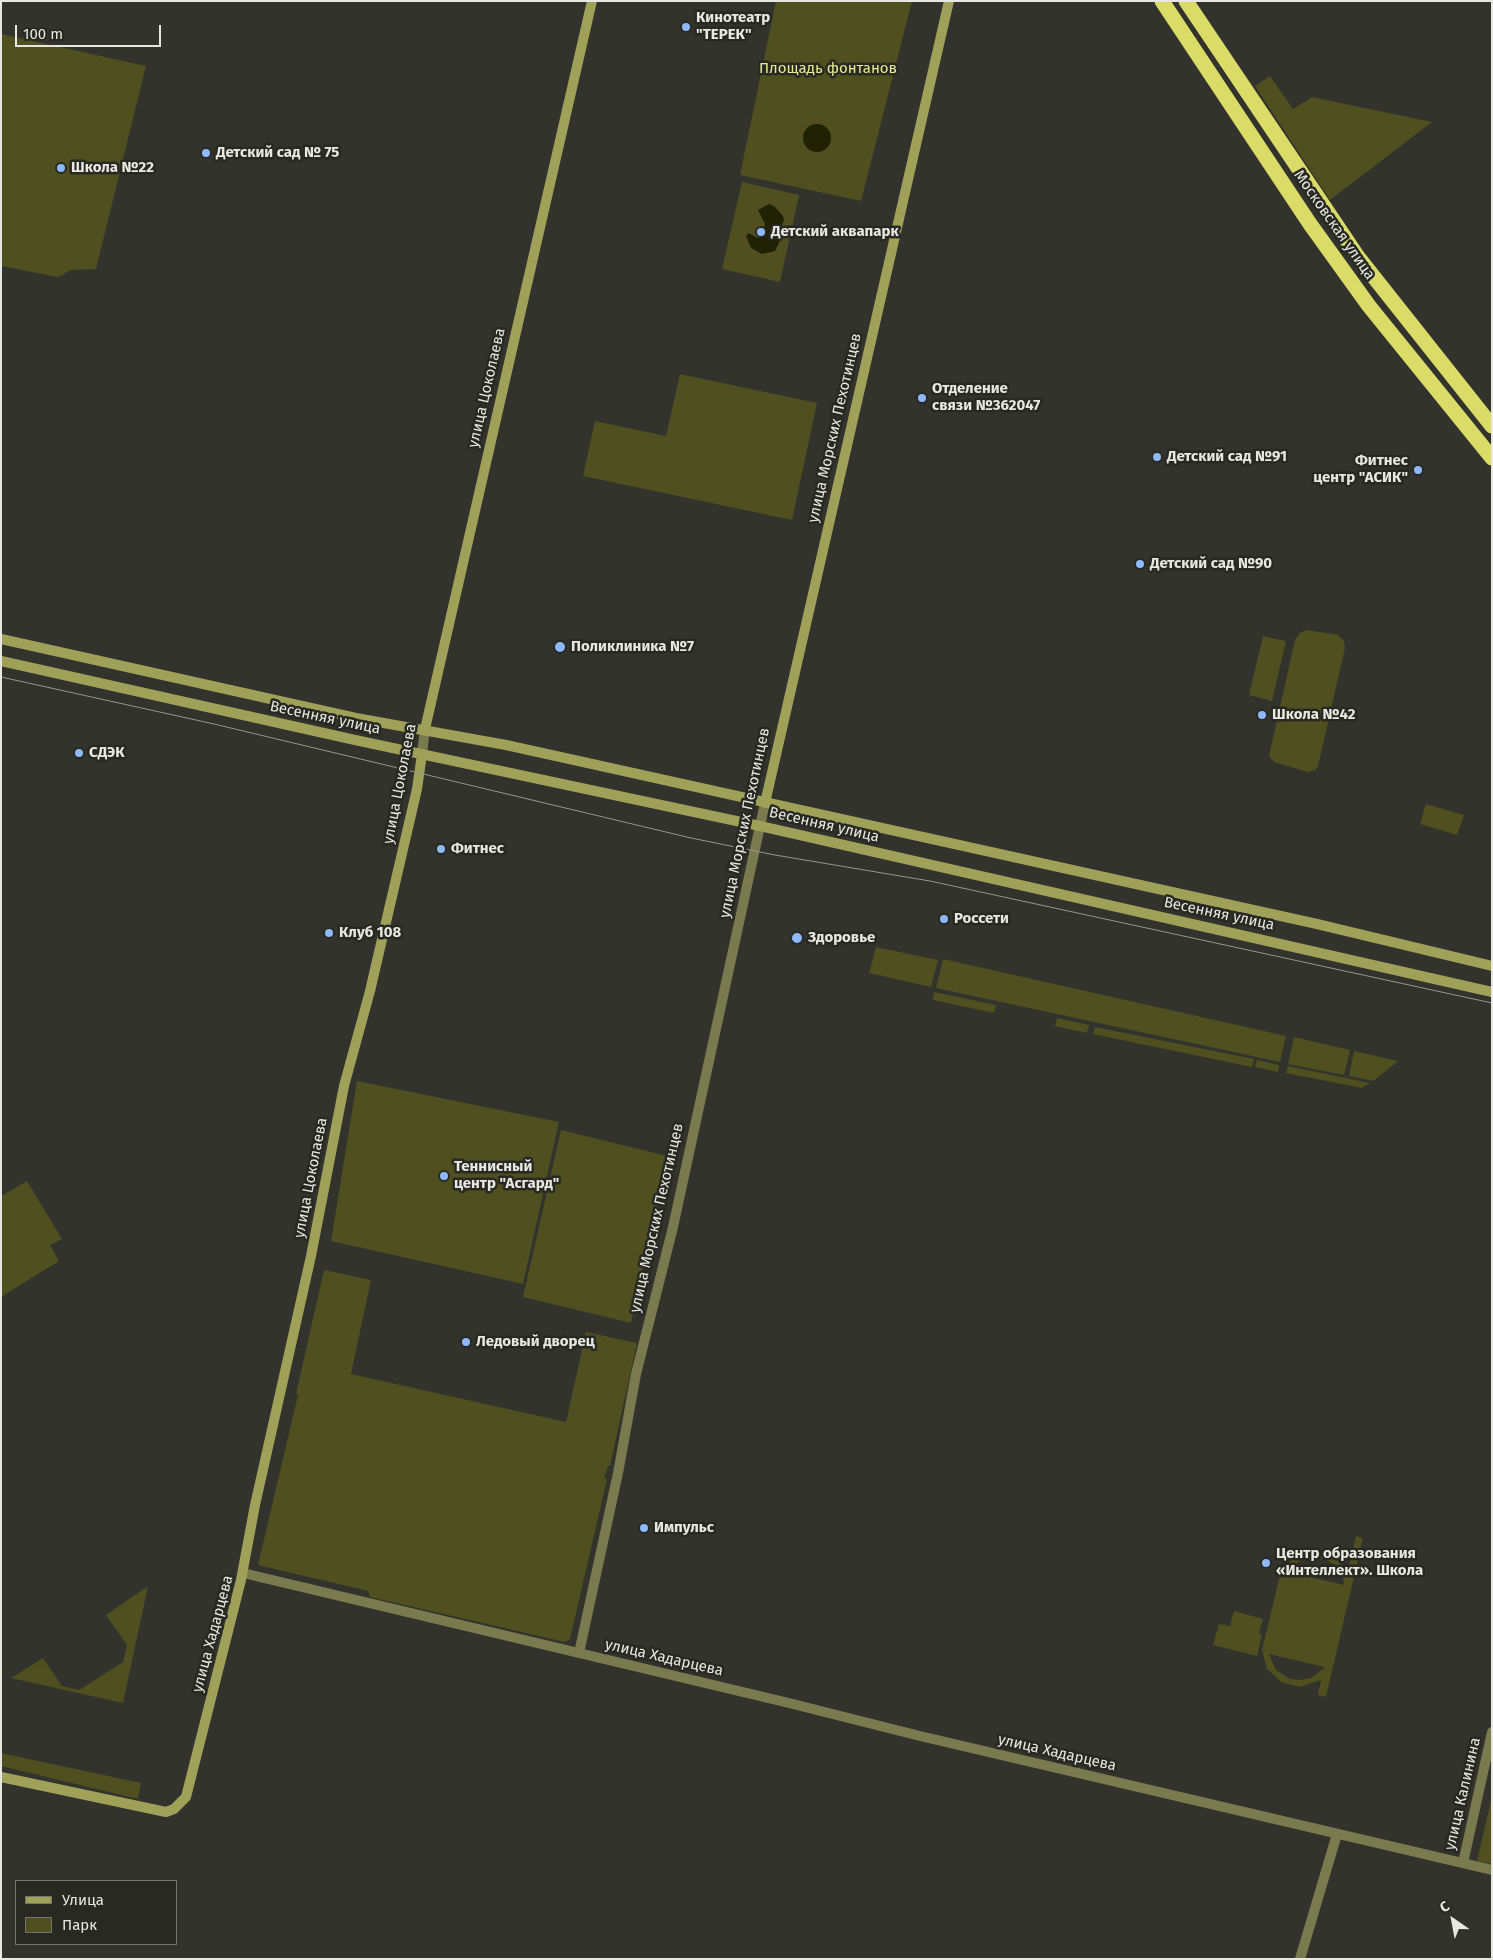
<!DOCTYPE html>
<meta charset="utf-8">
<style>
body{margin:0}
#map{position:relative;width:1493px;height:1960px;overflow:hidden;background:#33332d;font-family:"Fira Sans",sans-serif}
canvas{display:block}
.frame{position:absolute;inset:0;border:2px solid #e7e7e3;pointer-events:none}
.legend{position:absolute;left:15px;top:1880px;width:162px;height:65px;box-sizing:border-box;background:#292923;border:1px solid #757570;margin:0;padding:6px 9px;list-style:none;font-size:15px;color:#e7e7e3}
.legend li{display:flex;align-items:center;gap:10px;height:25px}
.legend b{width:25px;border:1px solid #757570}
.north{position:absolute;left:1428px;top:1895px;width:50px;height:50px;-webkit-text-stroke:4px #292923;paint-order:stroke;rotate:327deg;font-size:14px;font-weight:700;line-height:20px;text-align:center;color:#e7e7e3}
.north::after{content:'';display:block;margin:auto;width:18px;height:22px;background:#e7e7e3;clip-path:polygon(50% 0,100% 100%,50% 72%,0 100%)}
.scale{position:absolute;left:15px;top:25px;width:146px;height:22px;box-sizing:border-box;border:2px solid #e7e7e3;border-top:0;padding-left:6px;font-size:15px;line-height:18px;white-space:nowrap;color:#e7e7e3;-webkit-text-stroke:4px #292923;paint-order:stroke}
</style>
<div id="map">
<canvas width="1493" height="1960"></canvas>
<div class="frame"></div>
<ul class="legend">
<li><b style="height:6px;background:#a0a159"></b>Улица</li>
<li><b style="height:14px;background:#4f4f1f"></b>Парк</li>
</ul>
<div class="north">С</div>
<div class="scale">100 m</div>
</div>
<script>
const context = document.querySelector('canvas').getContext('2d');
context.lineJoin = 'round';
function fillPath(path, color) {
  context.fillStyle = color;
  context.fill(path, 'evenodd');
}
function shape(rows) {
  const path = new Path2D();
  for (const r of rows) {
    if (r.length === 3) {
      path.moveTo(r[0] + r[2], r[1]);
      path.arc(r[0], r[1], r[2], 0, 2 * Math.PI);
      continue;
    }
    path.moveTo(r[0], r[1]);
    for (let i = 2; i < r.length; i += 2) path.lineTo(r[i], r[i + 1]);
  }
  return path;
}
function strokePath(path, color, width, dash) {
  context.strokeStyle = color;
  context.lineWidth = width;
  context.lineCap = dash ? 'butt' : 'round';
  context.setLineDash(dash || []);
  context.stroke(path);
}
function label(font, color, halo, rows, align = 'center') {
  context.font = font + ' "Fira Sans",sans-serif';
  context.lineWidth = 5;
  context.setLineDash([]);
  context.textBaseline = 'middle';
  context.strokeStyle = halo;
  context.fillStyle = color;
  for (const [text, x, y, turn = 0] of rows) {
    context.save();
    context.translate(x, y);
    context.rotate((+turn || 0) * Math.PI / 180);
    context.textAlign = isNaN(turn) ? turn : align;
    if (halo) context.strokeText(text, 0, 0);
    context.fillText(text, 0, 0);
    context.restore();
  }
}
fillPath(shape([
 [776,1,912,1,861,201,740,175],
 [1,34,146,66,96,269,71,270,58,277,1,266],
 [1270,76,1293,109,1312,97,1432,122,1330,200,1255,86],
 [742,182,799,195,780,282,722,269],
 [680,374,817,403,792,520,583,476,595,421,666,436],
 [1307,630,1338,635,1344,641,1345,648,1318,766,1315,770,1308,772,1274,762,1269,756,1295,640,1300,633],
 [1263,636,1286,641,1272,701,1249,695],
 [1426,804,1464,815,1457,835,1420,824],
 [876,947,938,960,931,987,869,973],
 [943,959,1286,1036,1280,1062,936,988],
 [934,992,996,1005,994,1013,933,1000],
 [1057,1018,1089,1025,1087,1033,1055,1026],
 [1095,1027,1254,1059,1252,1067,1093,1034],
 [1294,1037,1350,1050,1344,1075,1288,1064],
 [1354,1051,1398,1061,1373,1081,1349,1076],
 [1257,1060,1279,1065,1278,1072,1255,1067],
 [1288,1066,1370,1083,1362,1088,1286,1073],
 [357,1081,559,1122,523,1284,331,1241],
 [561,1130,667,1156,631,1323,523,1297],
 [27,1181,62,1239,50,1245,59,1261,1,1297,1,1196],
 [324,1270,371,1280,351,1374,566,1422,586,1332,637,1343,610,1466,608,1466,604,1478,607,1479,570,1639,565,1642,370,1597,368,1591,258,1565,298,1395,296,1394],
 [1356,1536,1363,1538,1326,1697,1318,1695,1321,1680,1300,1687,1281,1682,1267,1669,1262,1650,1281,1571,1294,1557,1313,1551,1332,1555,1348,1571],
 [1313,1557,1324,1559,1334,1564,1343,1576,1344,1585,1289,1572,1298,1562],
 [1269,1654,1324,1667,1324,1668,1311,1678,1300,1680,1290,1679,1276,1670],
 [148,1586,123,1703,11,1678,43,1658,62,1686,79,1690,123,1662,127,1645,106,1615],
 [1234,1611,1263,1619,1259,1633,1262,1635,1257,1656,1213,1645,1219,1624,1230,1626],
 [1,1753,141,1783,138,1799,1,1766],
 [1492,1796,1492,1864,1477,1861]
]), '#4f4f1f');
fillPath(shape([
 [817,138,14],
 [769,204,774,206,783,216,784,220,781,227,783,235,775,251,762,254,751,248,746,236,749,233,757,238,762,236,765,224,758,210]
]), '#212103');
strokePath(shape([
 [422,754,425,729],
 [243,1573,789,1703,920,1736,1492,1870],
 [579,1653,618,1473,636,1374,673,1227,765,803],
 [1463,1863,1492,1732],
 [1300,1959,1337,1834]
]), '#797a4e', 10);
strokePath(shape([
 [1,639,356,718,506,745,1317,924,1492,966],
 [1,661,355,740,760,826,1492,992],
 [425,729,592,1],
 [765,803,949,1],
 [1,1777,166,1812,174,1809,186,1797,241,1580,255,1505,311,1256,344,1086,370,991,417,789,422,754]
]), '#a0a159', 10);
strokePath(shape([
 [1162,1,1310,224,1369,306,1492,458],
 [1186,1,1358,257,1492,426]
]), '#dbdb67', 15);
strokePath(shape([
 [1,677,214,724,691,838,775,855,930,881,1492,1003]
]), '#969691', 1);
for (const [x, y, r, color] of [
 [686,27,5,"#8eb9fc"],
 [206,153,5,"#8eb9fc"],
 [61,168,5,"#8eb9fc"],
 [761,232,5,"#8eb9fc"],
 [922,398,5,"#8eb9fc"],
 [1157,457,5,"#8eb9fc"],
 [1418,470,5,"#8eb9fc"],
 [1140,564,5,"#8eb9fc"],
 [560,647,6,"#8eb9fc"],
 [1262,715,5,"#8eb9fc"],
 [79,753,5,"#8eb9fc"],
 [441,849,5,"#8eb9fc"],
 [944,919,5,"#8eb9fc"],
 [329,933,5,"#8eb9fc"],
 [797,938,6,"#8eb9fc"],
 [444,1176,5,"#8eb9fc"],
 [466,1342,5,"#8eb9fc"],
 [644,1528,5,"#8eb9fc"],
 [1266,1563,5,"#8eb9fc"]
]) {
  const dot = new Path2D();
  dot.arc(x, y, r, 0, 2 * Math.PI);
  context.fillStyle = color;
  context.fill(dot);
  strokePath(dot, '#292923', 2);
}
label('bold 15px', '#e7e7e3', '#292923', [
 ["Кинотеатр",696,18],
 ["\"ТЕРЕК\"",696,35],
 ["Детский сад № 75",216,153],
 ["Школа №22",71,168],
 ["Детский аквапарк",771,232],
 ["Отделение",932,389],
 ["связи №362047",932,406],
 ["Детский сад №91",1167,457],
 ["Фитнес",1408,461,"right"],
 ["центр \"АСИК\"",1408,478,"right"],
 ["Детский сад №90",1150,564],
 ["Поликлиника №7",571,647],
 ["Школа №42",1272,715],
 ["СДЭК",89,753],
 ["Фитнес",451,849],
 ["Россети",954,919],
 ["Клуб 108",339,933],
 ["Здоровье",808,938],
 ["Теннисный",454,1167],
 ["центр \"Асгард\"",454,1184],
 ["Ледовый дворец",476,1342],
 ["Импульс",654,1528],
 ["Центр образования",1276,1554],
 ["«Интеллект». Школа",1276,1571]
], 'left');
label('15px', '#e8ea93', '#292923', [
 ["Площадь фонтанов",828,69]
]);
label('15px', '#e7e7e3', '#292923', [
 ["Московская улица",1334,225,55],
 ["улица Цоколаева",487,388,-77],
 ["улица Морских Пехотинцев",835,428,-77],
 ["Весенняя улица",325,718,12],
 ["улица Цоколаева",400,784,-79],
 ["улица Морских Пехотинцев",745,823,-78],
 ["Весенняя улица",824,825,13],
 ["Весенняя улица",1219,914,12],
 ["улица Цоколаева",311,1178,-79],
 ["улица Морских Пехотинцев",657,1218,-77],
 ["улица Хадарцева",213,1634,-75],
 ["улица Хадарцева",664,1658,13],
 ["улица Хадарцева",1057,1753,13],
 ["улица Калинина",1463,1794,-77]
]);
</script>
